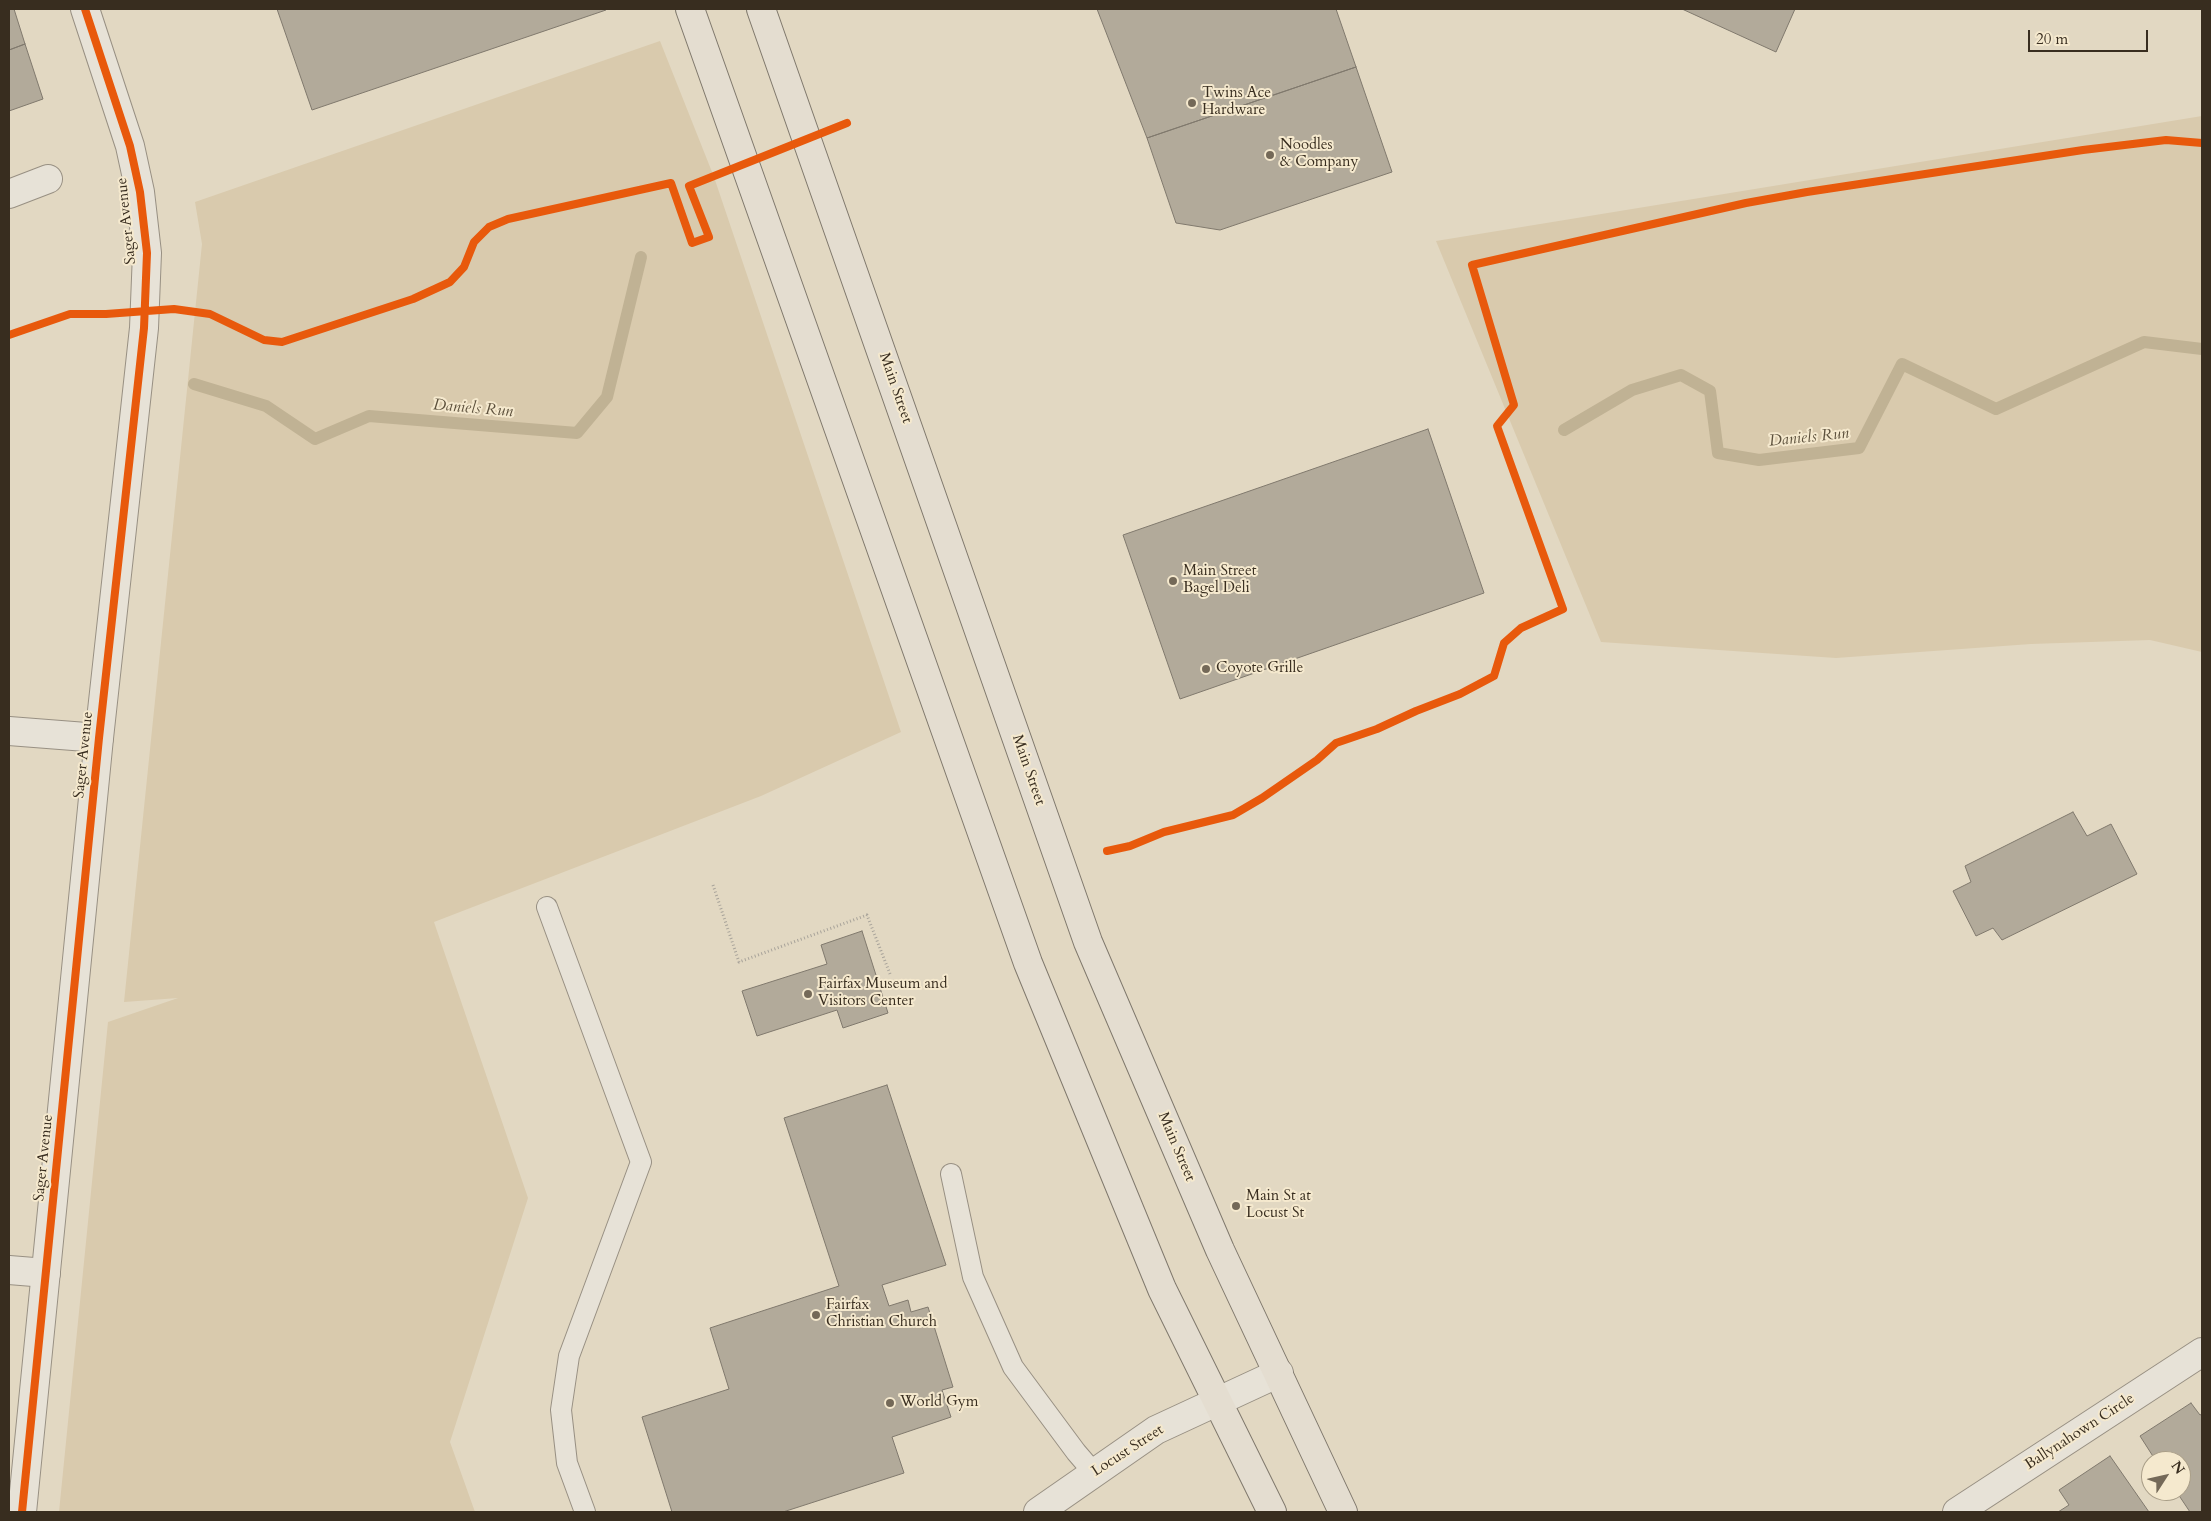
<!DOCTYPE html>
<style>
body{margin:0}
#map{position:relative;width:2211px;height:1521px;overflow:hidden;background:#e2d8c2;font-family:Cardo,serif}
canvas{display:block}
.frame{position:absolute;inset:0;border:10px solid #382d1f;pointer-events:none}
.north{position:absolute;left:2141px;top:1451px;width:50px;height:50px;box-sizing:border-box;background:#f5e9ce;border:1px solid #a99e88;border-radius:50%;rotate:55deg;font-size:14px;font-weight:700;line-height:20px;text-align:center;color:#382d1f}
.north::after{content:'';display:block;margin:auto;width:18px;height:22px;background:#746958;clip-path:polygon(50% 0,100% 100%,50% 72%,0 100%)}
.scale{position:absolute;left:2028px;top:30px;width:120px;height:22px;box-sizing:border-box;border:2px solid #382d1f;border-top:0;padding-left:6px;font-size:15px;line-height:18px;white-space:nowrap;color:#382d1f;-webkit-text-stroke:4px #f5e9ce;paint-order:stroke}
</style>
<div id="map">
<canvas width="2211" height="1521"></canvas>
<div class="frame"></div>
<div class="north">N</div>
<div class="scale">20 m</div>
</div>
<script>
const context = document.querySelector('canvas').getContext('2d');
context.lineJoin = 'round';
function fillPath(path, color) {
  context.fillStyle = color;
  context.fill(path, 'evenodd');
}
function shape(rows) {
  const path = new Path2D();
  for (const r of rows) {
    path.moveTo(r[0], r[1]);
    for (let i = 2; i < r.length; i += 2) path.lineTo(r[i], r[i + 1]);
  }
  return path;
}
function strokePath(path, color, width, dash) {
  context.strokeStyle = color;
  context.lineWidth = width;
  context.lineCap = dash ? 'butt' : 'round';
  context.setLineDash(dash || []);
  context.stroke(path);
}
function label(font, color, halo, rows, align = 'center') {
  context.font = font + ' Cardo,serif';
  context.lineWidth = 4;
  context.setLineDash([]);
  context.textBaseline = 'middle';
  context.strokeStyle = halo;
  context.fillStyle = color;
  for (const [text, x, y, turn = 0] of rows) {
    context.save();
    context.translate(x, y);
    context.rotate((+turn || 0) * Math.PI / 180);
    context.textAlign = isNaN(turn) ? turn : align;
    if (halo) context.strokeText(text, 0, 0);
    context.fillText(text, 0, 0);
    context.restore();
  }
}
fillPath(shape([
 [660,41,714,177,901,732,761,796,434,922,528,1198,450,1442,475,1512,59,1512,108,1022,178,998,124,1002,202,244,195,202],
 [2202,116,2202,652,2150,640,2031,644,1836,658,1601,642,1436,241]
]), '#d9caad');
strokePath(shape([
 [194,384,266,406,315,439,369,416,577,433,607,397,641,257],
 [1564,430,1632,390,1681,375,1710,391,1718,453,1759,460,1859,448,1902,364,1996,409,2144,342,2202,349]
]), '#c0b294', 12);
const building = shape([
 [9,9,14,9,25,44,9,50,9,9],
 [277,9,605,9,606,10,312,110,277,9],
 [1097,9,1336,9,1356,67,1147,138,1097,9],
 [1682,9,1795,9,1776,52,1682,9],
 [25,44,43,99,9,111,9,50,25,44],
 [1356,67,1392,172,1220,230,1176,223,1147,138,1356,67],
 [1428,429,1484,593,1180,699,1123,535,1428,429],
 [2073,812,2087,836,2111,824,2137,874,2002,940,1993,928,1976,936,1953,891,1971,882,1965,866,2073,812],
 [862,931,888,1013,843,1028,837,1010,757,1036,742,991,827,964,821,945,862,931],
 [887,1085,946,1265,882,1285,889,1306,908,1300,911,1312,928,1307,953,1387,942,1390,951,1417,892,1437,904,1473,783,1512,672,1512,642,1417,729,1389,710,1328,839,1286,784,1118,887,1085],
 [2191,1403,2200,1415,2202,1414,2202,1512,2190,1512,2176,1491,2181,1491,2181,1461,2156,1461,2140,1436,2191,1403],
 [2110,1456,2149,1512,2058,1512,2069,1505,2059,1490,2110,1456]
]);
fillPath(building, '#b2aa9a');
strokePath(building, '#80796d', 1);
const service = shape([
 [547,907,641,1162,569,1356,561,1410,567,1463,585,1512],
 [951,1174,973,1277,1013,1367,1076,1452,1094,1473]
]);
const minor = shape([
 [9,194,48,179],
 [9,731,99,738],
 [9,1270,46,1273],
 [1038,1512,1156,1430,1279,1373],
 [1957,1512,2202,1352]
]);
const tertiary = shape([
 [22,1512,99,738,144,328,147,253,140,192,130,146,85,9]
]);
const primary = shape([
 [690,9,1028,963,1162,1289,1272,1512],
 [761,9,1088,942,1220,1250,1343,1512]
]);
strokePath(service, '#989083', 22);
strokePath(minor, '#989083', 30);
strokePath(tertiary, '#989083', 30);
strokePath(primary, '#80796d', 30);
strokePath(shape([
 [713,885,739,962,867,915,890,974]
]), '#a8a39a', 3, [1, 2.5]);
strokePath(service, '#e7e2d7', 20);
strokePath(minor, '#e7e2d7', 28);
strokePath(tertiary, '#e7e2d7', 28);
strokePath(primary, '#e4ddd0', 28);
strokePath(shape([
 [9,335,70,314,106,314,174,309,210,314,264,340,282,342,413,299,450,282,464,267,474,242,489,227,508,219,671,183,692,243,709,237,689,186,847,123],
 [1107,851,1130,846,1164,832,1233,815,1262,798,1317,760,1336,743,1377,729,1416,711,1460,694,1494,676,1504,643,1521,628,1563,609,1497,426,1514,405,1472,265,1746,203,1807,192,2083,150,2166,140,2202,143],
 [22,1512,99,738,144,328,147,253,140,192,130,146,85,9]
]), '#e8590c', 8);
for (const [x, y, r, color] of [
 [1192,103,5,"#746958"],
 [1270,155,5,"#746958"],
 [1173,581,5,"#746958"],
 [1206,669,5,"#746958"],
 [808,994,5,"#746958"],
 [1236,1206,5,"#746958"],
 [816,1315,5,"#746958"],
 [890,1403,5,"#746958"]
]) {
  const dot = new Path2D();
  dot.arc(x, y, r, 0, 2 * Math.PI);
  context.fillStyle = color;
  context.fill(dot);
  strokePath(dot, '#f5e9ce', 2);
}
label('15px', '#382d1f', '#f5e9ce', [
 ["Twins Ace",1202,94],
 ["Hardware",1202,111],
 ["Noodles",1280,146],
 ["& Company",1280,163],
 ["Main Street",1183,572],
 ["Bagel Deli",1183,589],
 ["Coyote Grille",1216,669],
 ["Fairfax Museum and",818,985],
 ["Visitors Center",818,1002],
 ["Main St at",1246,1197],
 ["Locust St",1246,1214],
 ["Fairfax",826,1306],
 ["Christian Church",826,1323],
 ["World Gym",900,1403]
], 'left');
label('15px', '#382d1f', '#f5e9ce', [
 ["Sager Avenue",127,221,-96],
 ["Main Street",895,388,71],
 ["Sager Avenue",84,755,-84],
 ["Main Street",1028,770,71],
 ["Main Street",1176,1147,67],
 ["Sager Avenue",44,1158,-84],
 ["Ballynahown Circle",2080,1432,-33],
 ["Locust Street",1128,1451,-33]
]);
label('italic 16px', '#5c503c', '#f5e9ce', [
 ["Daniels Run",473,409,5],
 ["Daniels Run",1809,438,-6]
]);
</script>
